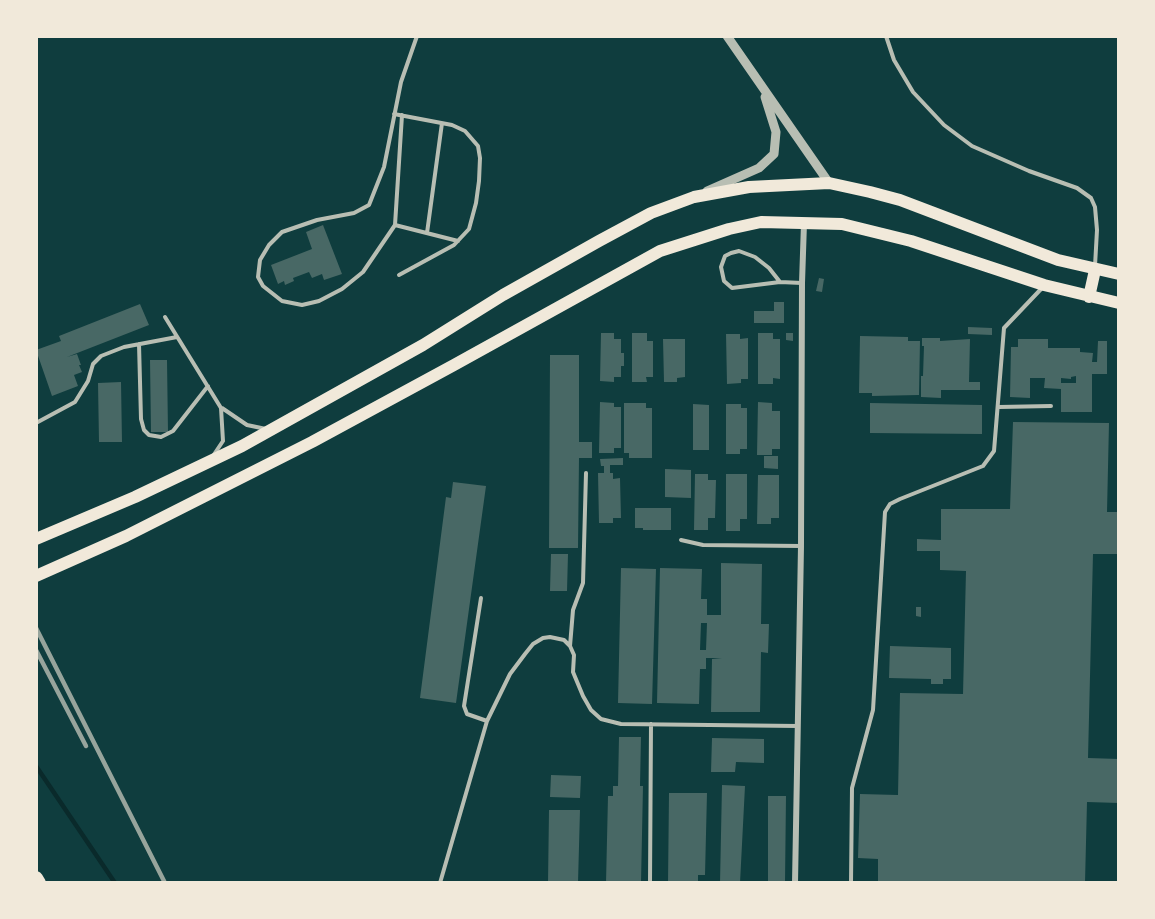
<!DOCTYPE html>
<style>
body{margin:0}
#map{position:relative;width:1155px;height:919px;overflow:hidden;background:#0f3d3e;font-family:"Exo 2",sans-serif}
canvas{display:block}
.frame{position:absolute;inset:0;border:38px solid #f1e9da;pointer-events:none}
</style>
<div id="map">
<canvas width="1155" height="919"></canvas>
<div class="frame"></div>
</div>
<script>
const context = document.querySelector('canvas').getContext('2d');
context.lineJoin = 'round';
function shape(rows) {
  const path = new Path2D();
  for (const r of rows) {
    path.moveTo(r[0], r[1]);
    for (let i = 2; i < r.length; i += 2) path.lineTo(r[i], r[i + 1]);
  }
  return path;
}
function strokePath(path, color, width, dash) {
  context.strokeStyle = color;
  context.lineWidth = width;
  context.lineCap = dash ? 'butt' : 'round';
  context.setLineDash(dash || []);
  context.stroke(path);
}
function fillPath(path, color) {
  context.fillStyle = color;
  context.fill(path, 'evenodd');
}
strokePath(shape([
 [36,766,115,883]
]), '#0a2a2b', 4.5);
fillPath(shape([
 [323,225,342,274,324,280,322,274,312,278,309,272,293,278,294,281,285,285,284,281,278,284,271,265,312,249,306,232],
 [819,278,824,279,822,292,816,291],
 [774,302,784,302,784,323,754,323,754,311,774,311],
 [140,304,149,325,67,357,77,354,81,365,79,365,82,372,74,375,78,386,52,396,36,350,61,341,59,336],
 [968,327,992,328,992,335,968,334],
 [601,333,614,333,614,339,621,339,621,353,624,353,624,366,621,366,621,377,614,377,614,382,600,381],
 [632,333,647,333,647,341,653,341,653,377,646,377,647,382,632,382],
 [758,333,773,333,773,339,780,339,780,379,773,378,773,384,758,384],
 [786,333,793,333,793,341,786,340],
 [726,334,740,334,740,339,748,338,748,379,741,379,741,383,727,384],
 [860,336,908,337,908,341,920,341,919,395,872,396,872,393,859,393],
 [922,338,940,338,940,341,970,339,969,382,980,382,980,390,941,390,941,398,921,397,921,376,923,376,924,346,922,346],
 [663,339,685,339,685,377,677,378,677,382,664,382],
 [1018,339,1048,339,1048,348,1080,348,1080,352,1093,353,1092,362,1097,362,1098,341,1107,341,1107,374,1092,374,1092,412,1061,412,1061,389,1044,388,1045,378,1030,378,1030,398,1010,397,1011,347,1018,347],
 [1076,376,1076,383,1061,383,1061,378,1071,379,1071,377],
 [550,355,579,355,579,442,592,442,592,458,579,458,578,548,549,548],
 [150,360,167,360,168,432,151,432],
 [121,382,122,442,99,442,98,383],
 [600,402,614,403,614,407,621,407,621,448,614,448,614,453,599,453],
 [758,402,772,403,772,411,780,411,780,449,772,449,772,455,757,455],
 [624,403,646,403,646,408,652,408,652,458,629,458,629,453,624,453],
 [870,403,982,405,982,434,870,433],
 [693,404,709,405,709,450,693,450],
 [726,404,741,404,741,408,747,408,747,449,740,449,740,454,726,454],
 [1013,422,1109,423,1107,512,1119,512,1119,554,1093,554,1088,758,1119,759,1119,803,1087,802,1085,883,878,883,878,859,858,858,860,794,898,795,900,693,963,694,966,571,940,570,940,551,917,551,917,539,941,540,941,509,1010,509],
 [764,456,778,456,778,469,764,468],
 [623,458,623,465,610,465,610,473,613,473,613,479,620,478,621,518,613,518,613,523,599,523,598,473,604,473,604,466,601,466,600,459],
 [665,469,691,470,691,498,665,497],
 [695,474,708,474,708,480,716,480,715,518,708,518,708,530,694,530],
 [726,474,747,474,747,519,740,519,740,531,726,531],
 [758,475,779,475,779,518,771,518,771,524,757,524],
 [453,482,486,486,456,703,420,698,446,497,451,498],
 [635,508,671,508,671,530,643,530,643,528,635,528],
 [551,554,568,554,567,591,550,591],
 [721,563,762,564,761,624,769,624,768,653,761,652,760,712,711,712,712,659,722,658,706,658,706,669,700,669,699,704,657,703,660,568,702,569,701,599,707,599,707,615,721,615],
 [701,623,707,623,706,650,700,650],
 [621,568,656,569,652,704,618,703],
 [916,607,921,607,921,617,916,616],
 [890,646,951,648,951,679,943,679,943,684,931,684,931,679,889,678],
 [619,737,641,737,640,786,643,786,641,883,606,883,608,796,613,796,613,786,618,786],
 [712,738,764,739,764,763,736,762,735,772,711,772],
 [551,775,581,776,580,798,550,797],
 [722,785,745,786,740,883,720,883],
 [669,793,707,793,705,875,698,875,698,883,668,883],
 [768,796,786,796,785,883,768,883],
 [549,810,580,810,578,883,548,883]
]), '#486865');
strokePath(shape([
 [886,36,894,60,913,92,944,125,972,146,1029,171,1077,188,1091,198,1095,207,1097,230,1095,266],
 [394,114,452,125,465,131,478,146,480,158,479,181,476,203,469,229,454,245,399,275],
 [402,115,395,225,458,241],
 [395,225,363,272,342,289,319,301,302,305,282,301,263,286,258,277,260,260,269,245,282,232,317,220,354,213,369,205,384,167,401,82,417,36],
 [427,233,442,123],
 [780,282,769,268,755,257,739,251,731,253,725,256,721,267,724,281,732,288,780,282,802,283],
 [165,317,221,408,223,441,213,456],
 [139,344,141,419,144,430,149,435,161,437,173,431,208,386],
 [999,407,1051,406],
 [222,408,247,425,266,429],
 [36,423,75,402,88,381,93,364,101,356,124,347,177,337],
 [681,540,703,545,801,546],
 [481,598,464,706,467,714,487,721],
 [570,646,573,610,583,583,586,473],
 [440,883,487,721,510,674,525,654,533,644,543,638,550,637,564,640,570,646,574,655,573,672,583,696,591,710,601,719,621,724,798,726],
 [650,883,651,724],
 [851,883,852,788,873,710,885,512,890,504,900,499,983,466,994,451,1004,328,1042,288]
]), '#b8beb3', 4);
strokePath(shape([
 [795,883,801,546,802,283,804,223]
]), '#b8beb3', 6);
strokePath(shape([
 [727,36,829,183],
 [707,191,759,168,774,154,776,132,765,97]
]), '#b8beb3', 9);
strokePath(shape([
 [1089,297,1095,270],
 [36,539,135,497,242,446,423,345,503,295,599,241,651,213,694,197,749,187,829,183,870,192,900,200,1058,260,1119,274],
 [36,576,126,536,312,442,454,365,660,251,729,229,761,222,842,224,911,241,1044,285,1119,303]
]), '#f1e9da', 12);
strokePath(shape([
 [36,878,39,883]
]), '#f1e9da', 14);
strokePath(shape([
 [36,628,165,883],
 [36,650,86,746]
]), '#97a49c', 4.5);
</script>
